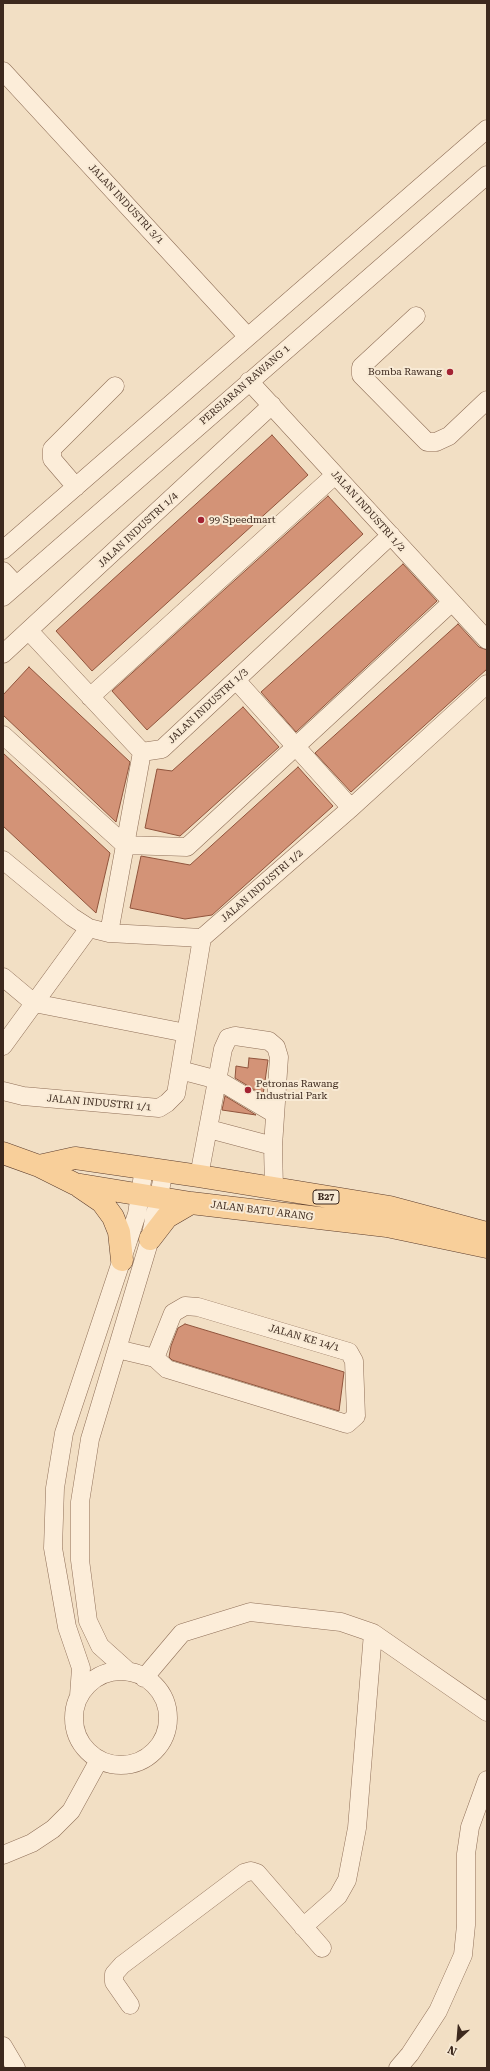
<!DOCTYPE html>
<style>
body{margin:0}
#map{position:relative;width:490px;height:2071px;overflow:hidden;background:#f2dfc4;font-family:"Roboto Serif",serif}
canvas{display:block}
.frame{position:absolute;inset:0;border:4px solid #3d291e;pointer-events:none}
.north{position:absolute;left:438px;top:2019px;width:40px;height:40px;-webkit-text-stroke:3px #f8ead5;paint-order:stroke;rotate:206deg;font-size:11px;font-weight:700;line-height:16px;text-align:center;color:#3d291e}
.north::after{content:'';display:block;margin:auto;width:14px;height:18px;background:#3d291e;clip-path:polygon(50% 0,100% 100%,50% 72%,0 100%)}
</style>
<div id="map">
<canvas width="490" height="2071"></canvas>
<div class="frame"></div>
<div class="north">N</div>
</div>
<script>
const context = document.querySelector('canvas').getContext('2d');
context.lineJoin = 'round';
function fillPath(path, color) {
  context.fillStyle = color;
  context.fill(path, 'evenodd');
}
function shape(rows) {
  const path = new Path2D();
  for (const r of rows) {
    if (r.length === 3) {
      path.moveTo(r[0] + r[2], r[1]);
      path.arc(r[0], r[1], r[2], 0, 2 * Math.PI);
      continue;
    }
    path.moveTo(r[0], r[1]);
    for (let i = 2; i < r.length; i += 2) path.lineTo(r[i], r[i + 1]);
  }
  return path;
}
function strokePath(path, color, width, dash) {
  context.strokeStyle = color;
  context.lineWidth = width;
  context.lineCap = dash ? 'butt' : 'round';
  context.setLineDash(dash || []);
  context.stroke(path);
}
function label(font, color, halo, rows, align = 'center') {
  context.font = font + ' "Roboto Serif",serif';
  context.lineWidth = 4;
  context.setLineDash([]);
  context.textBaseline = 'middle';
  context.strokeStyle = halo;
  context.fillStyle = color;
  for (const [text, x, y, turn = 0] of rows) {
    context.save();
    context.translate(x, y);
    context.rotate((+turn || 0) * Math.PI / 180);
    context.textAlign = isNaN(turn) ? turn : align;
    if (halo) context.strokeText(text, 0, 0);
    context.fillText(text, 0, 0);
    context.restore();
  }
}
const building = shape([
 [272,435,308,475,92,671,56,631,272,435],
 [328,496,363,534,147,730,112,691,328,496],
 [403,564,437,601,296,732,261,692,403,564],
 [458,624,479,647,487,650,487,669,351,792,315,753,458,624],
 [29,667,130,762,116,822,3,715,3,695,29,667],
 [243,707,279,747,180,836,145,828,157,769,172,771,243,707],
 [3,753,110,853,96,913,3,826,3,753],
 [298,767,333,806,212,915,185,919,130,908,141,856,190,865,298,767],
 [249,1058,268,1060,263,1095,235,1078,236,1066,248,1068,249,1058],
 [225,1096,256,1115,222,1110,225,1096],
 [185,1324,344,1372,339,1411,172,1360,169,1357,171,1346,178,1328,185,1324]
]);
fillPath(building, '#d39377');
strokePath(building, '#90543c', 1);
const minor = shape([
 [3,71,248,337],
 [416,316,361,367,361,375,427,442,436,442,449,436,487,400],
 [249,381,487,640],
 [76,487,52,459,52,449,115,386],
 [3,550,487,129],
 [3,571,16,585],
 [3,597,487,175],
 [29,631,142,752,162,749,391,535],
 [3,654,272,405],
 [236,680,351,808],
 [90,697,335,475],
 [3,735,125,845,187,847,452,602],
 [3,860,72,917,89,928,109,933,202,938,351,808,487,684],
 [109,933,142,752],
 [3,977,34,1003,186,1033],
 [3,1046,89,928],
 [180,1070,218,1080,275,1114],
 [3,1091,23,1096,159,1108,167,1103,176,1094,202,938],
 [209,1129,273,1146],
 [199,1176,223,1049,228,1038,235,1036,269,1041,276,1047,279,1057,273,1146,274,1189],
 [117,1349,155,1358,167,1369,347,1424,356,1416,354,1361,349,1352,198,1307,185,1306,173,1313,155,1358],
 [121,1718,47],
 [129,1672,100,1646,88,1621,80,1560,80,1502,90,1439,150,1239,164,1171],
 [144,1678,182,1633,250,1612,341,1622,373,1633,487,1712],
 [79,1696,81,1668,67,1627,53,1548,55,1488,64,1433,137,1214,144,1168],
 [3,1855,32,1843,53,1829,71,1811,99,1760],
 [303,1927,338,1896,347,1880,357,1828,373,1633],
 [130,2005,114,1982,114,1974,122,1965,244,1873,251,1871,257,1873,322,1948],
 [3,2046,16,2068],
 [398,2068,410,2054,438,2011,463,1955,466,1925,466,1854,470,1827,487,1780]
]);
const major = shape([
 [3,1153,39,1166,75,1184,191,1203,387,1226,487,1247],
 [39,1166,75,1158,199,1176,390,1207,487,1233],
 [80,1187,102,1202,113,1217,119,1232,122,1260],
 [150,1239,167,1217,191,1203]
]);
strokePath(minor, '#8f6f58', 19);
strokePath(major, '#5c3d2d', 23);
strokePath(minor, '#fcedd9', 18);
strokePath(major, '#f8cf9a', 22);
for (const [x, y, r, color] of [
 [450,372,4,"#a32333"],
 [201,520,4,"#a32333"],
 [248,1090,4,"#a32333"]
]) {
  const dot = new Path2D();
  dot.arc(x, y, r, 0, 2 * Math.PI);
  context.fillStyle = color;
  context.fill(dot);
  strokePath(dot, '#f8ead5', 1.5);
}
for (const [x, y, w] of [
 [326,1197,26]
]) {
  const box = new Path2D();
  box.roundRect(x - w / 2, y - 7, w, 14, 3);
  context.fillStyle = '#f8ead5';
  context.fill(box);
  strokePath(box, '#3d291e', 1);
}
label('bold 9px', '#3d291e', null, [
 ["B27",326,1197]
]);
label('10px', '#3d291e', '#f8ead5', [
 ["JALAN INDUSTRI 3/1",126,204,47],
 ["PERSIARAN RAWANG 1",245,385,-41],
 ["JALAN INDUSTRI 1/2",368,511,48],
 ["JALAN INDUSTRI 1/4",138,530,-43],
 ["JALAN INDUSTRI 1/3",208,706,-43],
 ["JALAN INDUSTRI 1/2",262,886,-41],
 ["JALAN INDUSTRI 1/1",99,1103,5],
 ["JALAN BATU ARANG",262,1211,7],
 ["JALAN KE 14/1",304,1338,16]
]);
label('10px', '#3d291e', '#f8ead5', [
 ["Bomba Rawang",442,372,"right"],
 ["99 Speedmart",209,520],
 ["Petronas Rawang",256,1084],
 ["Industrial Park",256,1096]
], 'left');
</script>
